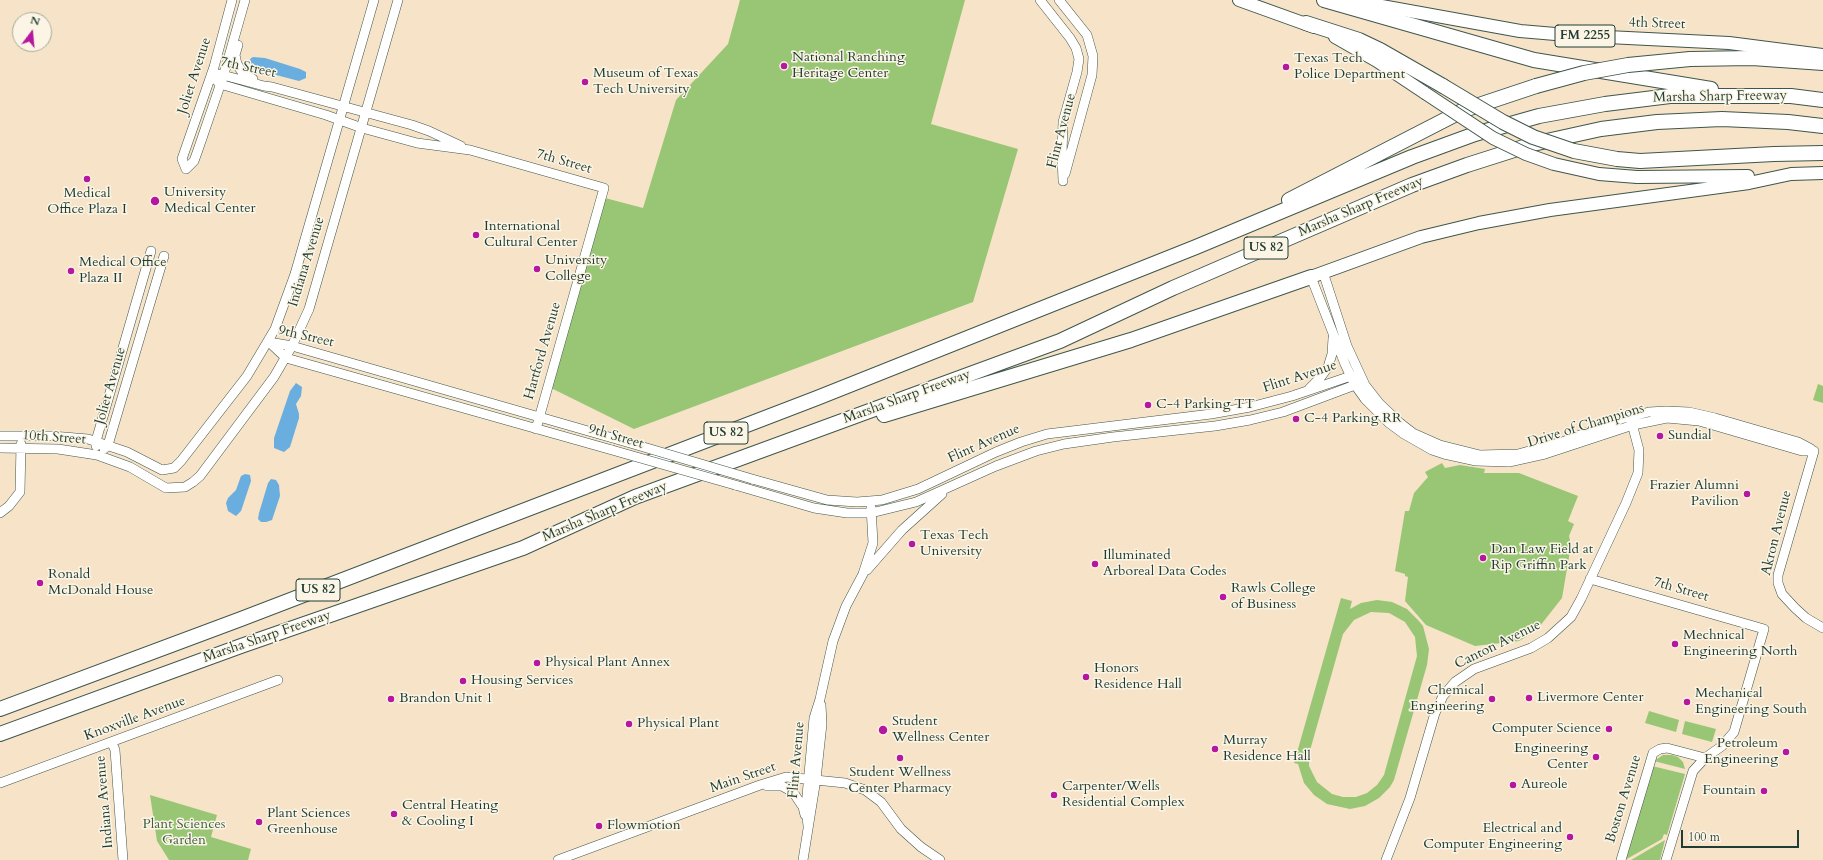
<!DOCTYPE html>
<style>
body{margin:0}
#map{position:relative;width:1823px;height:860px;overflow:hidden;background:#f6e3c8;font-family:Cardo,serif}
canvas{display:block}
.north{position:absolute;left:12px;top:12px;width:40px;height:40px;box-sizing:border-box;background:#fcf5e5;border:1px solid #a4ab9e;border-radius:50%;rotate:16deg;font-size:11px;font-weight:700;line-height:16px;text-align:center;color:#1f3d34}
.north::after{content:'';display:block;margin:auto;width:14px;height:18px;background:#b5179e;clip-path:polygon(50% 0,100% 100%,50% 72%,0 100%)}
.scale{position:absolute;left:1681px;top:830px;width:118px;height:18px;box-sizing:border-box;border:2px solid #1f3d34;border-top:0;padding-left:5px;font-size:12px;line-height:14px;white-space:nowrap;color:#1f3d34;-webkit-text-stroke:3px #fcf5e5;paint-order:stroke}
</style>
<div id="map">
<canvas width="1823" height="860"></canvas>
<div class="north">N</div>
<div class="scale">100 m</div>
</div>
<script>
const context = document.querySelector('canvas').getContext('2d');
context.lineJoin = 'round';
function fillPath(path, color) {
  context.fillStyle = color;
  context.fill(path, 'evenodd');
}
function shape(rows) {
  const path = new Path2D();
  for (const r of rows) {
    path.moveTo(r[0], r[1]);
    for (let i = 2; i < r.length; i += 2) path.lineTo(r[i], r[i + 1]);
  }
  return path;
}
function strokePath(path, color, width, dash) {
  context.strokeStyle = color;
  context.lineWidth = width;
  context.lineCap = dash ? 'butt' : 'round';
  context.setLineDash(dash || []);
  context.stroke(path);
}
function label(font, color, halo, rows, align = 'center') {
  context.font = font + ' Cardo,serif';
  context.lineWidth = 3;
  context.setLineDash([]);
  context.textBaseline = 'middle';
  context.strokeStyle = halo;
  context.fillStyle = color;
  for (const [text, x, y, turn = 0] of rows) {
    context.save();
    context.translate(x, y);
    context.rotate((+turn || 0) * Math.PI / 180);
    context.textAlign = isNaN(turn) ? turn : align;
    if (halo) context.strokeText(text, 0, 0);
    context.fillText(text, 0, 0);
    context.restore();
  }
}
fillPath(shape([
 [740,0,965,0,931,124,1018,149,973,302,634,429,551,388,605,198,643,208,676,100,728,44],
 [1818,384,1823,386,1823,403,1813,400],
 [1442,463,1445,468,1460,465,1485,469,1484,473,1519,473,1578,496,1568,521,1574,524,1569,536,1571,545,1562,598,1536,631,1519,641,1475,646,1426,625,1405,601,1408,577,1405,576,1405,574,1395,571,1405,511,1409,511,1414,493,1428,477,1425,472],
 [1341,598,1352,601,1350,609,1361,603,1377,600,1392,602,1407,609,1418,620,1423,626,1429,649,1427,665,1394,780,1390,787,1379,798,1365,806,1350,809,1327,804,1314,795,1304,783,1298,764,1294,763],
 [1371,612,1389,613,1405,622,1415,637,1417,656,1384,775,1377,785,1367,793,1356,797,1343,797,1332,794,1317,782,1309,766,1309,754,1343,634,1354,620],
 [1649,711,1679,720,1676,732,1645,723],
 [1685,721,1716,729,1712,742,1682,734],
 [1663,755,1672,755,1678,757,1683,762,1685,769,1654,761],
 [1652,766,1685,774,1667,835,1664,834,1662,839,1625,860],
 [150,795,217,815,211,837,251,849,248,860,169,860,157,841],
 [1665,840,1660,860,1631,860]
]), '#99c674');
fillPath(shape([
 [253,57,265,58,300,69,306,72,306,78,299,81,261,71,252,65,250,59],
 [296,383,302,387,301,396,296,404,299,414,299,418,290,447,284,452,274,448,274,438,290,391],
 [245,474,250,475,251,481,241,511,236,516,228,511,226,503,228,498,236,490,241,476],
 [271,479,276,480,279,485,280,496,272,520,266,522,261,522,258,519,259,513,268,483]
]), '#69aedf');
const minor = shape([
 [232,0,214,67,182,159,186,169,194,161,198,150,224,74,245,0],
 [1040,0,1070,38,1076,48,1079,59,1077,72,1063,122,1062,155,1063,181],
 [1059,0,1087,35,1093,56,1092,75,1065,174],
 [238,45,235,55,237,64,242,72,253,79],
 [219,74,264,86,272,87,412,125,429,131,461,146],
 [211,75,220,84,326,115,362,128,417,143,470,150,604,188,536,429],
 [1323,272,1347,346,1365,385,1379,403,1400,423,1413,433,1440,445,1480,455,1518,454,1565,441,1621,419,1649,412,1666,411,1689,412,1715,418,1798,442,1811,449],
 [1311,277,1345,364,1355,385,1365,399,1389,423,1404,434,1432,450,1444,454,1476,461,1509,462,1545,454,1633,425,1667,418,1699,421,1802,451,1814,451],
 [269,342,292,346,630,443],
 [269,342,286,358,612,450],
 [1309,389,1320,378,1328,367,1332,354,1333,338],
 [0,436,52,436,88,439,127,452,162,470,174,468,181,461,247,376,275,329,295,274,374,0],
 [96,446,96,441,151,251],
 [0,448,58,449,97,455,130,467,166,488,185,487,193,482,200,476,274,377,292,346,309,309,398,0],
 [104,449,108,445,164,256],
 [1814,451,1778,575,1778,583,1782,594,1795,608,1806,618,1823,628],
 [752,479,827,500,857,502,882,500,918,489,996,452,1021,442,1047,434,1211,414,1250,407,1292,396,1351,376,1361,377],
 [735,485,814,508,847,513,871,513,916,502,996,466,1036,451,1064,444,1113,437,1215,426,1250,420,1283,412,1355,385,1361,377],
 [0,513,9,506,20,492,21,444],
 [867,570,902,530,942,494],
 [1590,579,1764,629,1734,732,1722,746,1705,758,1693,771,1666,860],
 [112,743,115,750,123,860],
 [0,783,278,680],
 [767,786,782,786,793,792,803,807,805,815],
 [808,826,806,807,814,718,820,699,833,641,846,606,863,574,873,543,871,507],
 [558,860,760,785,786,777,845,783,865,790,881,802,901,829,921,847,940,860],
 [803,860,816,779,822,724,821,705],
 [1386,860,1410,798,1435,713,1443,696,1455,682,1474,669,1531,648,1548,638,1571,617,1581,599,1626,503,1638,473,1639,450,1631,420],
 [1621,860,1653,753,1660,749,1667,748,1705,758]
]);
const major = shape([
 [1239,0,1314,27],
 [1349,0,1520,31,1567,35,1729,43,1823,55],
 [1335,37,1377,61,1425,93],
 [1637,177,1748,176],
 [1311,277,1421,237,1479,223,1550,210,1749,183,1791,174,1823,173]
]);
const highway = shape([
 [1324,0,1534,60,1711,89],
 [1306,23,1359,40,1380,50,1443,86],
 [1690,59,1752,58,1823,63],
 [1640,161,1774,154,1823,153],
 [1289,200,1464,110,1536,86],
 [884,415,1131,340,1311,277],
 [0,709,241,619,817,398,1196,247,1412,157,1475,134,1539,116,1605,104,1670,96,1791,96,1823,100],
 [0,734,241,646,523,548,635,497,1060,341,1173,288,1412,185,1467,165,1533,144,1601,129,1657,122,1722,119,1788,122,1823,126]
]);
strokePath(minor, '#3f564a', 10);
strokePath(major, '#3f564a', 14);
strokePath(highway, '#3f564a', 16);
strokePath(minor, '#fff', 9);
strokePath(major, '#fff', 12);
strokePath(highway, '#fff', 14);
const minorBridge = shape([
 [630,443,752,479],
 [612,450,735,485]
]);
const majorBridge = shape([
 [1425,93,1493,138,1526,154,1554,164,1599,174,1637,177]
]);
const highwayBridge = shape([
 [1443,86,1503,122,1533,137,1574,151,1617,159,1640,161],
 [1536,86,1584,73,1628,65,1690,59]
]);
strokePath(minorBridge, '#3f564a', 10, []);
strokePath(majorBridge, '#3f564a', 14, []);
strokePath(highwayBridge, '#3f564a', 16, []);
strokePath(minorBridge, '#fff', 9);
strokePath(majorBridge, '#fff', 12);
strokePath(highwayBridge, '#fff', 14);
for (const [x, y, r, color] of [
 [784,66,4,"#b5179e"],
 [1286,67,4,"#b5179e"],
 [585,82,4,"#b5179e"],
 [87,179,4,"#b5179e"],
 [155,201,5,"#b5179e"],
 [476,235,4,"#b5179e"],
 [537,269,4,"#b5179e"],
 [71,271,4,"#b5179e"],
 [1148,405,4,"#b5179e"],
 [1296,419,4,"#b5179e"],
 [1660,436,4,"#b5179e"],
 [1747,494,4,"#b5179e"],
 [912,544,4,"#b5179e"],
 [1483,558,4,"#b5179e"],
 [1095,564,4,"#b5179e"],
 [40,583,4,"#b5179e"],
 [1223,597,4,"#b5179e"],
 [1675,644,4,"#b5179e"],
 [537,663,4,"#b5179e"],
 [1086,677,4,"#b5179e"],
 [463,681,4,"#b5179e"],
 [1529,698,4,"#b5179e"],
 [391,699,4,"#b5179e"],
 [1492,699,4,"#b5179e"],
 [1687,702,4,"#b5179e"],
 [629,724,4,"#b5179e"],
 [1609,729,4,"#b5179e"],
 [883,730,5,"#b5179e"],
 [1215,749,4,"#b5179e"],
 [1786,752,4,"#b5179e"],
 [1596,757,4,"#b5179e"],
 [900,758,4,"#b5179e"],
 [1513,785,4,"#b5179e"],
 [1764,791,4,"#b5179e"],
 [1054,795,4,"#b5179e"],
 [394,814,4,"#b5179e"],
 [259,822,4,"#b5179e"],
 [599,826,4,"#b5179e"],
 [1570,837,4,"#b5179e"]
]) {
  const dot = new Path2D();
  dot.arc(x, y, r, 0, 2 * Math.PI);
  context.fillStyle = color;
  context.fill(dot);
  strokePath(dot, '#fcf5e5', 1.5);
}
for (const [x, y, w] of [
 [1585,36,60],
 [1266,248,44],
 [726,433,44],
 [318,590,44]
]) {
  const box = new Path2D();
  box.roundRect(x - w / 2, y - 11, w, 22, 3);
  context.fillStyle = '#fcf5e5';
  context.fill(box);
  strokePath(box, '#1f3d34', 1);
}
label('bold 13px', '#1f3d34', null, [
 ["FM 2255",1585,36],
 ["US 82",1266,248],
 ["US 82",726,433],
 ["US 82",318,590]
]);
label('14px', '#1f3d34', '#fcf5e5', [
 ["4th Street",1657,24,2],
 ["7th Street",248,68,12],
 ["Joliet Avenue",195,76,-72],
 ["Marsha Sharp Freeway",1720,97,-1],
 ["Flint Avenue",1062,131,-75],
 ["7th Street",564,162,16],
 ["Marsha Sharp Freeway",1361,207,-23],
 ["Indiana Avenue",307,262,-73],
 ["9th Street",306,337,13],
 ["Hartford Avenue",543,351,-74],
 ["Flint Avenue",1300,377,-18],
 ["Joliet Avenue",111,386,-74],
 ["Marsha Sharp Freeway",907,397,-20],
 ["Drive of Champions",1586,426,-17],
 ["9th Street",616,437,16],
 ["10th Street",54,438,4],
 ["Flint Avenue",984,444,-24],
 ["Marsha Sharp Freeway",605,512,-23],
 ["Akron Avenue",1777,533,-76],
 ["7th Street",1681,590,16],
 ["Marsha Sharp Freeway",267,637,-19],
 ["Canton Avenue",1498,645,-26],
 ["Knoxville Avenue",135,719,-20],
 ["Flint Avenue",797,760,-85],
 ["Main Street",743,778,-19],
 ["Boston Avenue",1624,799,-73],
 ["Indiana Avenue",105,802,-95]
]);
label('14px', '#1f3d34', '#fcf5e5', [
 ["National Ranching",792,58],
 ["Heritage Center",792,74],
 ["Texas Tech",1294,59],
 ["Police Department",1294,75],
 ["Museum of Texas",593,74],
 ["Tech University",593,90],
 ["University",164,193],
 ["Medical Center",164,209],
 ["Medical",87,194,"center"],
 ["Office Plaza I",87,210,"center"],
 ["International",484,227],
 ["Cultural Center",484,243],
 ["University",545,261],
 ["College",545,277],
 ["Medical Office",79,263],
 ["Plaza II",79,279],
 ["C-4 Parking TT",1156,405],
 ["C-4 Parking RR",1304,419],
 ["Sundial",1668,436],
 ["Frazier Alumni",1739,486,"right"],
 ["Pavilion",1739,502,"right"],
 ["Texas Tech",920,536],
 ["University",920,552],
 ["Dan Law Field at",1491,550],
 ["Rip Griffin Park",1491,566],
 ["Illuminated",1103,556],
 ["Arboreal Data Codes",1103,572],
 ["Ronald",48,575],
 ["McDonald House",48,591],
 ["Rawls College",1231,589],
 ["of Business",1231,605],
 ["Mechnical",1683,636],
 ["Engineering North",1683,652],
 ["Physical Plant Annex",545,663],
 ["Honors",1094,669],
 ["Residence Hall",1094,685],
 ["Housing Services",471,681],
 ["Chemical",1484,691,"right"],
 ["Engineering",1484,707,"right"],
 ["Mechanical",1695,694],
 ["Engineering South",1695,710],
 ["Livermore Center",1537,698],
 ["Brandon Unit 1",399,699],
 ["Student",892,722],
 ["Wellness Center",892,738],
 ["Physical Plant",637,724],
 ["Computer Science",1601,729,"right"],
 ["Murray",1223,741],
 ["Residence Hall",1223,757],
 ["Petroleum",1778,744,"right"],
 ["Engineering",1778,760,"right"],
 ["Engineering",1588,749,"right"],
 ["Center",1588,765,"right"],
 ["Student Wellness",900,773,"center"],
 ["Center Pharmacy",900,789,"center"],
 ["Aureole",1521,785],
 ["Carpenter/Wells",1062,787],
 ["Residential Complex",1062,803],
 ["Fountain",1756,791,"right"],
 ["Central Heating",402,806],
 ["& Cooling I",402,822],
 ["Plant Sciences",267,814],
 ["Greenhouse",267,830],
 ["Flowmotion",607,826],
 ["Electrical and",1562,829,"right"],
 ["Computer Engineering",1562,845,"right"]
], 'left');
label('14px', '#3e5f44', '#fcf5e5', [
 ["Plant Sciences",184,825],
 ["Garden",184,841]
]);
</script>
